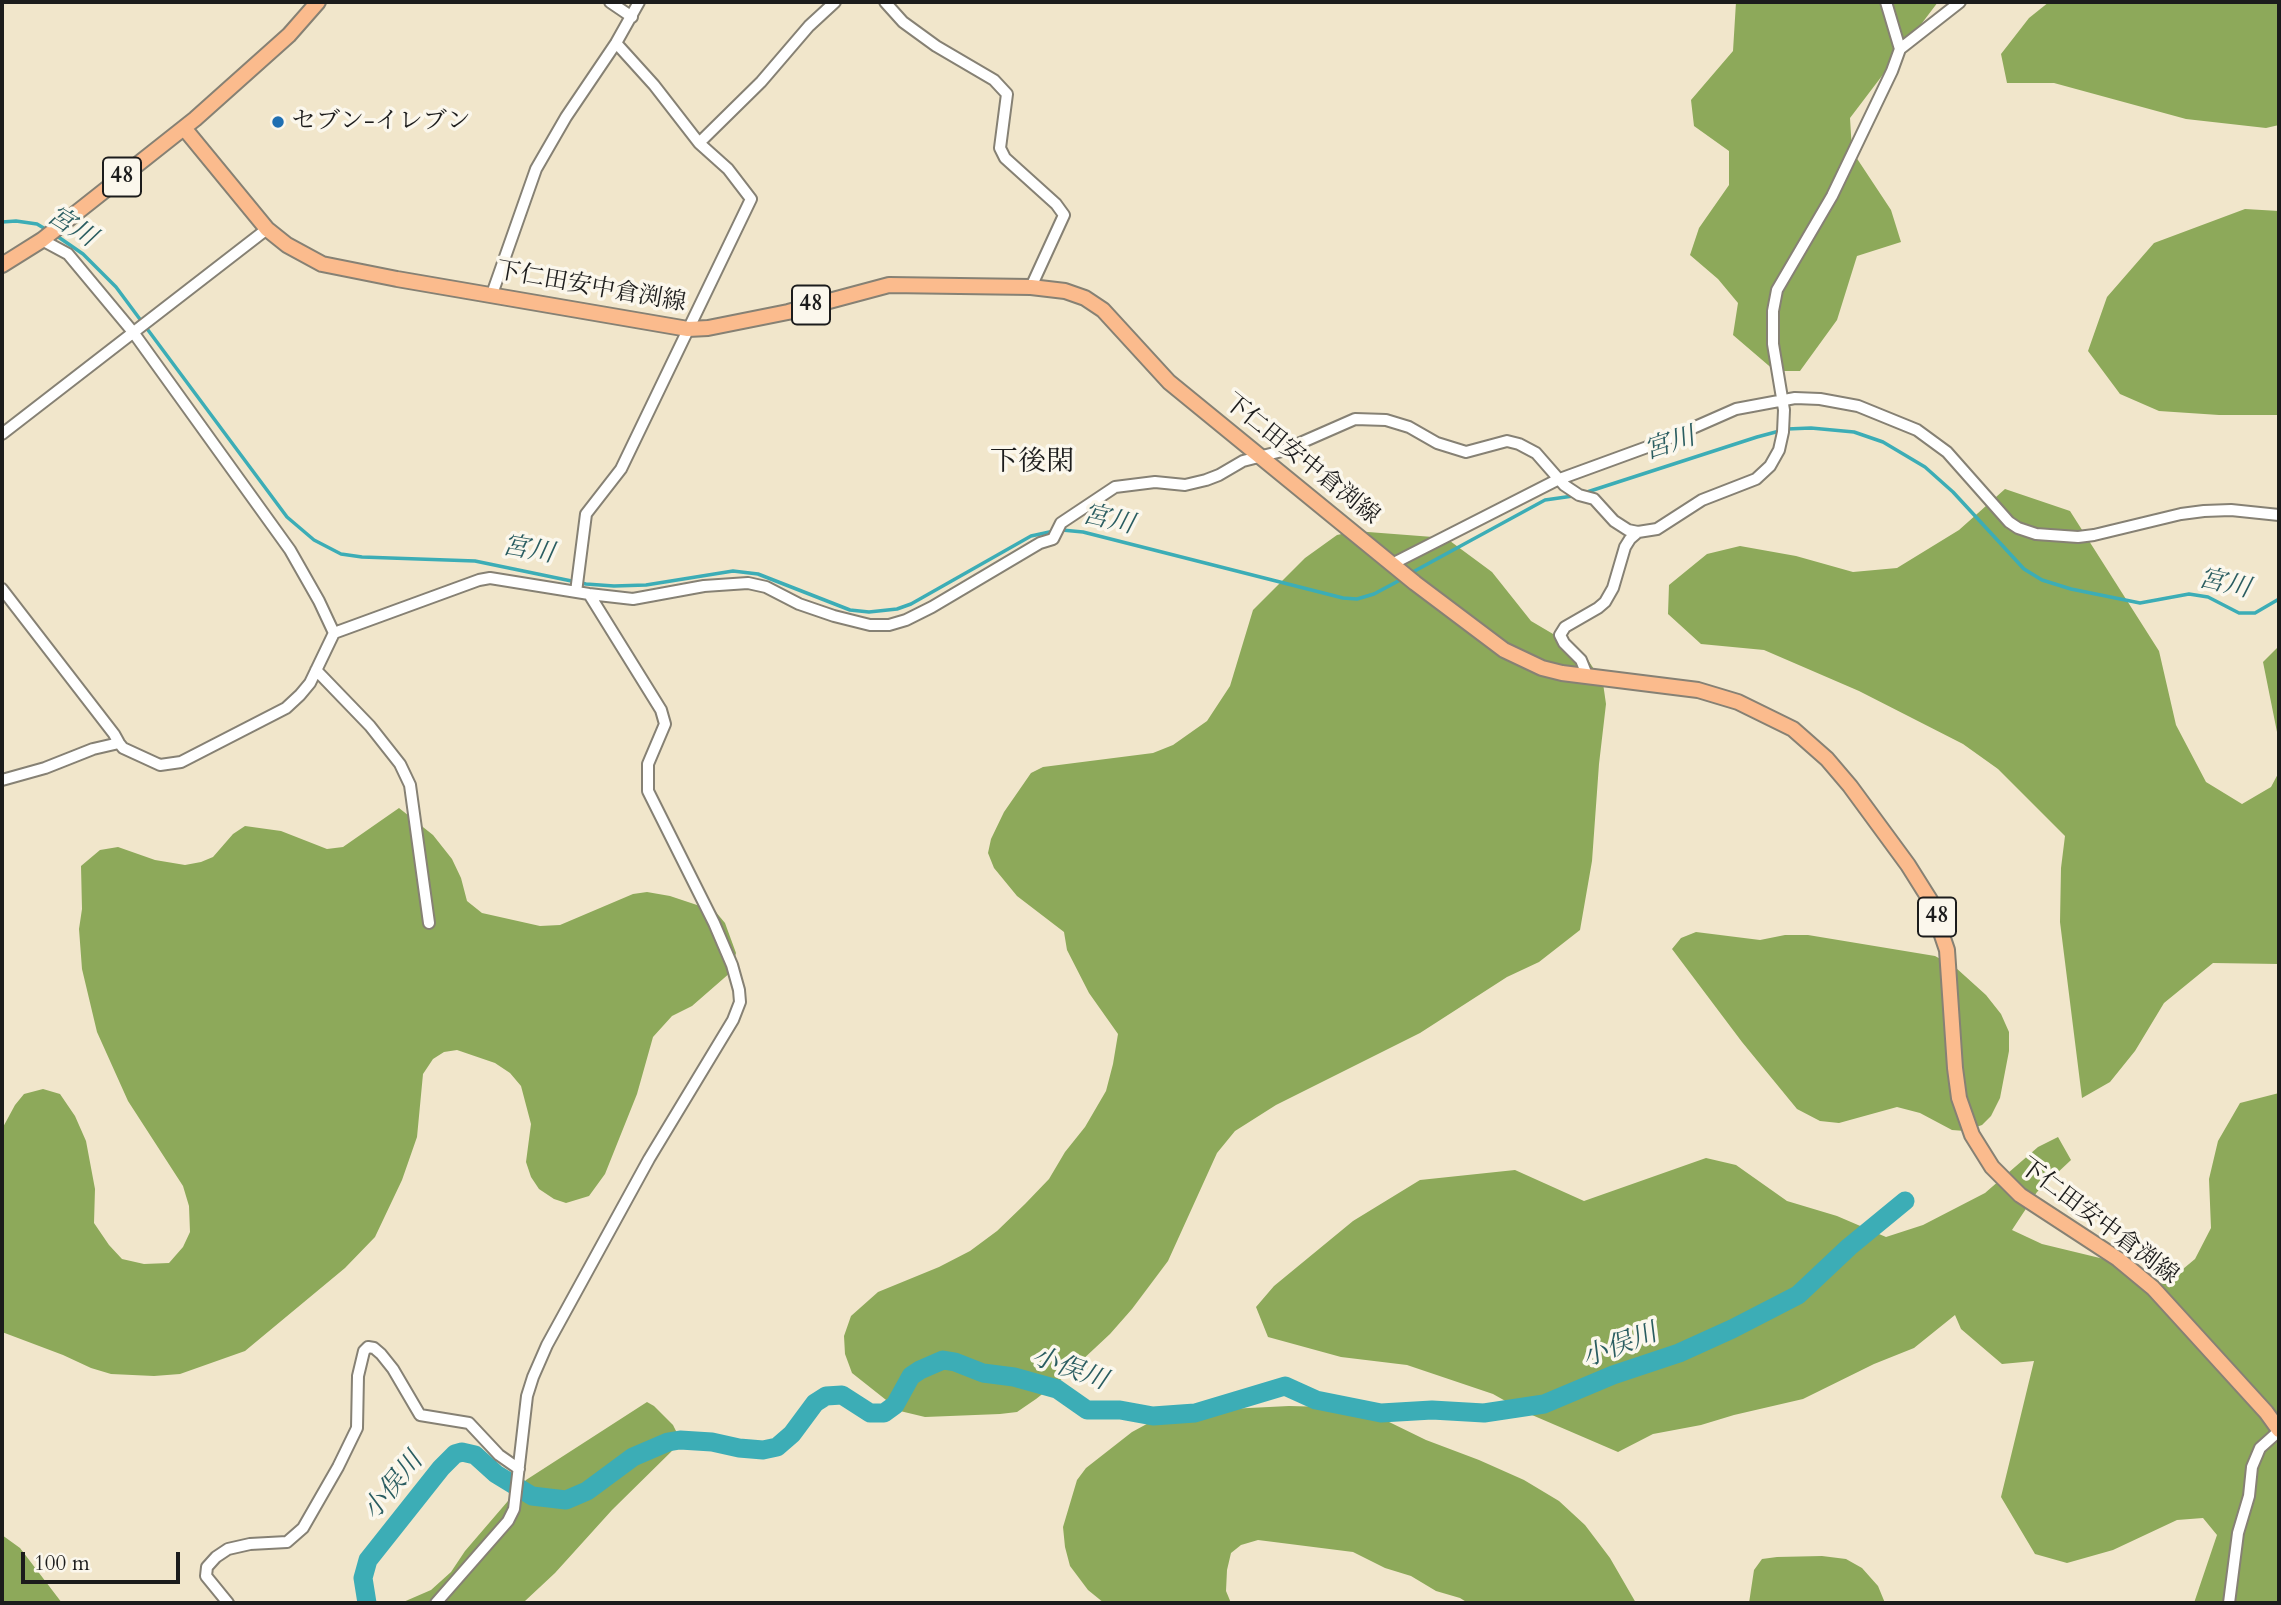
<!DOCTYPE html>
<meta charset="utf-8">
<style>
body{margin:0}
#map{position:relative;width:2281px;height:1605px;overflow:hidden;background:#f1e6cb;font-family:Cardo,serif}
canvas{display:block}
.frame{position:absolute;inset:0;border:4px solid #1c1c1c;pointer-events:none}
.scale{position:absolute;left:21px;top:1552px;width:159px;height:32px;box-sizing:border-box;border:4px solid #1c1c1c;border-top:0;padding-left:9px;font-size:21px;line-height:24px;white-space:nowrap;color:#1c1c1c;-webkit-text-stroke:5px #fbf7ec;paint-order:stroke}
</style>
<div id="map">
<canvas width="2281" height="1605"></canvas>
<div class="frame"></div>
<div class="scale">100 m</div>
</div>
<script>
const context = document.querySelector('canvas').getContext('2d');
context.lineJoin = 'round';
function fillPath(path, color) {
  context.fillStyle = color;
  context.fill(path, 'evenodd');
}
function shape(rows) {
  const path = new Path2D();
  for (const r of rows) {
    path.moveTo(r[0], r[1]);
    for (let i = 2; i < r.length; i += 2) path.lineTo(r[i], r[i + 1]);
  }
  return path;
}
function strokePath(path, color, width, dash) {
  context.strokeStyle = color;
  context.lineWidth = width;
  context.lineCap = dash ? 'butt' : 'round';
  context.setLineDash(dash || []);
  context.stroke(path);
}
function label(font, color, halo, rows, align = 'center') {
  context.font = font + ' Cardo,"Noto Serif JP",serif';
  context.lineWidth = 7;
  context.setLineDash([]);
  context.textBaseline = 'middle';
  context.strokeStyle = halo;
  context.fillStyle = color;
  for (const [text, x, y, turn = 0] of rows) {
    context.save();
    context.translate(x, y);
    context.rotate((+turn || 0) * Math.PI / 180);
    context.textAlign = isNaN(turn) ? turn : align;
    if (halo) context.strokeText(text, 0, 0);
    context.fillText(text, 0, 0);
    context.restore();
  }
}
fillPath(shape([
 [1736,2,1938,2,1850,118,1852,151,1891,210,1901,242,1857,256,1837,320,1800,371,1775,371,1733,335,1738,303,1718,279,1690,255,1699,228,1729,185,1729,151,1694,126,1691,100,1733,51],
 [2049,2,2279,2,2279,125,2266,128,2186,119,2054,83,2007,83,2001,54,2029,18],
 [2245,209,2279,211,2279,415,2219,415,2159,411,2120,394,2088,351,2107,297,2154,243],
 [2005,489,2070,511,2159,651,2176,725,2206,782,2242,804,2271,787,2279,772,2279,964,2213,963,2164,1003,2135,1051,2110,1082,2082,1098,2060,922,2061,868,2065,836,1998,769,1963,744,1859,691,1764,650,1701,644,1668,614,1669,585,1707,554,1740,546,1796,556,1853,572,1897,568,1959,530],
 [1355,531,1446,538,1492,572,1531,621,1570,644,1588,660,1603,683,1606,704,1599,764,1592,861,1580,930,1539,962,1507,977,1420,1033,1276,1105,1235,1131,1217,1153,1168,1261,1132,1309,1110,1334,1064,1377,1036,1399,1017,1412,1000,1414,925,1417,900,1411,852,1373,845,1354,844,1336,851,1316,878,1292,939,1267,970,1251,997,1231,1025,1204,1049,1179,1065,1152,1085,1127,1106,1091,1113,1064,1118,1034,1089,993,1067,950,1064,932,1017,896,994,868,988,853,991,839,1004,812,1031,773,1043,767,1153,753,1173,745,1207,721,1230,686,1253,610,1305,558,1337,535],
 [2279,646,2279,742,2263,662],
 [399,808,433,835,452,859,461,878,467,901,482,913,540,926,560,925,633,894,647,892,670,896,715,911,725,923,736,953,731,972,692,1006,672,1016,653,1037,637,1094,605,1174,589,1196,566,1203,554,1199,539,1189,531,1177,526,1162,531,1124,521,1086,510,1073,495,1063,457,1050,444,1052,433,1059,423,1074,417,1137,402,1180,375,1237,345,1268,245,1351,180,1374,154,1376,111,1374,91,1368,63,1355,2,1332,2,1129,15,1105,24,1094,43,1089,60,1094,75,1116,86,1141,95,1189,94,1223,109,1245,122,1259,144,1264,169,1263,183,1247,190,1232,189,1206,183,1186,128,1101,97,1032,82,969,79,929,82,909,81,866,100,850,118,847,155,860,185,865,201,862,213,857,233,834,245,826,281,831,327,849,343,847],
 [1696,932,1760,940,1785,935,1808,935,1935,956,1955,967,1986,995,2001,1014,2009,1032,2009,1051,2000,1098,1991,1116,1982,1125,1965,1131,1952,1130,1920,1113,1897,1107,1839,1123,1820,1121,1797,1109,1742,1042,1672,949,1681,938],
 [2279,1093,2279,1603,2194,1603,2217,1535,2203,1518,2177,1520,2113,1550,2067,1563,2035,1554,2001,1497,2034,1361,2002,1364,1961,1329,1955,1315,1914,1348,1874,1364,1803,1399,1734,1415,1701,1425,1653,1434,1618,1452,1525,1412,1493,1394,1407,1365,1341,1357,1268,1337,1256,1307,1274,1286,1353,1221,1420,1180,1515,1170,1584,1201,1706,1158,1736,1165,1787,1201,1837,1216,1886,1237,1923,1225,1985,1193,2038,1147,2058,1137,2071,1160,2037,1192,2012,1230,2042,1244,2104,1259,2165,1284,2195,1259,2211,1228,2209,1179,2218,1141,2240,1103],
 [647,1402,654,1406,673,1425,678,1435,677,1446,612,1510,555,1573,525,1601,522,1603,401,1603,431,1590,451,1572,465,1551,526,1480],
 [1289,1406,1329,1407,1385,1420,1426,1440,1479,1460,1524,1480,1559,1501,1585,1525,1610,1558,1636,1603,1468,1603,1460,1598,1436,1591,1411,1576,1385,1568,1353,1552,1258,1540,1241,1545,1231,1553,1227,1570,1226,1591,1231,1603,1104,1603,1088,1590,1070,1566,1065,1547,1063,1527,1077,1480,1086,1468,1132,1432,1156,1419,1209,1410],
 [2,1535,20,1548,62,1603,2,1603],
 [1822,1556,1846,1559,1862,1568,1878,1586,1885,1603,1749,1603,1754,1570,1762,1559,1777,1557]
]), '#8da95a');
strokePath(shape([
 [2,222,16,221,37,224,47,230],
 [54,234,83,254,116,287,287,517,314,540,341,554,362,557,475,561,586,584,614,586,646,585,733,571,758,574,850,610,869,612,897,609,911,604,1031,536,1054,531],
 [1584,493,1757,437,1787,429,1811,428,1854,432,1883,442,1925,467,1953,492,2024,569,2042,580,2071,589,2140,603,2189,594,2208,597,2239,613,2255,613,2279,599],
 [1062,530,1083,532,1343,598,1357,599,1374,594,1402,579],
 [1411,573,1545,500,1573,496]
]), '#3cadb6', 3.5);
strokePath(shape([
 [367,1603,363,1578,368,1560,441,1468,455,1454,462,1452,475,1455,496,1474,532,1496,566,1500,587,1491,633,1457,668,1442,680,1440,712,1442,739,1448,763,1450,777,1447,792,1434,815,1403,826,1396,842,1395,870,1413,884,1413,895,1405,911,1376,920,1370,943,1360,955,1362,983,1373,1014,1377,1057,1389,1087,1410,1120,1410,1153,1416,1195,1413,1285,1386,1316,1400,1381,1413,1432,1410,1484,1413,1544,1404,1613,1375,1679,1353,1732,1329,1798,1295,1849,1247,1905,1201]
]), '#3cadb6', 19);
const minor = shape([
 [610,2,632,17],
 [885,2,903,22,936,46,994,80,1007,94,1000,148,1005,158,1056,204,1064,215,1031,287],
 [1886,2,1900,49],
 [699,143,761,82,809,26,835,2],
 [42,240,68,254,133,332,290,550,319,601,334,633],
 [492,294,536,169,566,117,616,43,639,2],
 [2,434,267,229],
 [1392,564,1557,480,1661,442,1736,409,1795,398,1820,399,1858,406,1917,430,1947,452,2009,522,2018,528,2036,534,2078,537,2094,535,2181,514,2204,511,2231,510,2279,515],
 [2,589,114,734,119,743,123,748,160,765,181,762,286,708,300,695,310,683,334,633,479,580,490,578,589,594,633,599,704,586,748,583,766,587,799,604,834,616,870,625,889,625,906,620,932,607,1040,543,1053,539,1061,523,1115,487,1155,482,1185,485,1206,480,1219,475,1243,461,1282,451,1355,419,1386,420,1409,427,1437,443,1466,452,1507,441,1519,444,1536,453,1564,485,1579,495,1594,499,1614,521,1628,530,1638,532],
 [576,592,586,514,621,469,751,199,728,169,699,143,654,85,616,43],
 [316,670,370,726,400,764,410,785,429,923],
 [1587,675,1581,660,1564,643,1560,635,1565,627,1598,608,1605,602,1613,588,1625,547,1630,539,1638,532,1657,529,1702,500,1756,479,1770,466,1779,450,1783,432,1784,410,1773,344,1773,311,1777,290,1832,196,1892,71,1900,49,1960,2],
 [2,780,45,768,93,749,119,743],
 [228,1603,206,1576,207,1567,216,1557,228,1549,250,1544,287,1542,303,1528,338,1467,357,1428,358,1376,364,1351,368,1347,374,1348,381,1354,393,1369,420,1415,469,1423,499,1455,519,1469],
 [436,1603,508,1521,514,1509,527,1396,533,1377,547,1345,649,1159,733,1020,740,1002,739,990,732,965,714,923,648,791,648,764,665,724,661,710,589,594],
 [2229,1603,2238,1533,2249,1496,2252,1467,2260,1448,2279,1431]
]);
const major = shape([
 [184,128,267,229,287,245,322,264,397,279,688,329,708,328,788,312,889,285,1031,287,1065,291,1085,298,1103,310,1169,382,1415,583,1504,650,1542,668,1562,673,1698,690,1738,702,1793,729,1827,759,1850,786,1908,865,1930,900,1947,950,1955,1068,1959,1098,1972,1135,1992,1167,2020,1195,2118,1259,2153,1288,2266,1412,2279,1430],
 [2,265,42,240,195,119,289,35,318,2]
]);
strokePath(minor, '#868174', 14);
strokePath(major, '#868174', 18);
strokePath(minor, '#fff', 10);
strokePath(major, '#fbbb8d', 14);
for (const [x, y, r, color] of [
 [278,122,7,"#1f6fb2"]
]) {
  const dot = new Path2D();
  dot.arc(x, y, r, 0, 2 * Math.PI);
  context.fillStyle = color;
  context.fill(dot);
  strokePath(dot, '#fbf7ec', 2.5);
}
for (const [x, y, w] of [
 [122,177,38],
 [811,305,38],
 [1937,917,38]
]) {
  const box = new Path2D();
  box.roundRect(x - w / 2, y - 19.5, w, 39, 5);
  context.fillStyle = '#fbf7ec';
  context.fill(box);
  strokePath(box, '#1c1c1c', 2);
}
label('bold 23px', '#1c1c1c', null, [
 ["48",122,177],
 ["48",811,305],
 ["48",1937,917]
]);
label('24px', '#1c1c1c', '#fbf7ec', [
 ["セブン-イレブン",292,122]
], 'left');
label('24px', '#1c1c1c', '#fbf7ec', [
 ["下仁田安中倉渕線",591,288,10],
 ["下仁田安中倉渕線",1301,460,39],
 ["下仁田安中倉渕線",2098,1222,37]
]);
label('italic 26px', '#2a5d61', '#fbf7ec', [
 ["宮川",71,228,32],
 ["宮川",1670,445,-18],
 ["宮川",1108,521,13],
 ["宮川",528,551,10],
 ["宮川",2224,585,13],
 ["小俣川",1620,1347,-21],
 ["小俣川",1069,1370,20],
 ["小俣川",394,1487,-51]
]);
label('28px', '#1c1c1c', '#fbf7ec', [
 ["下後閑",1032,464]
]);
</script>
